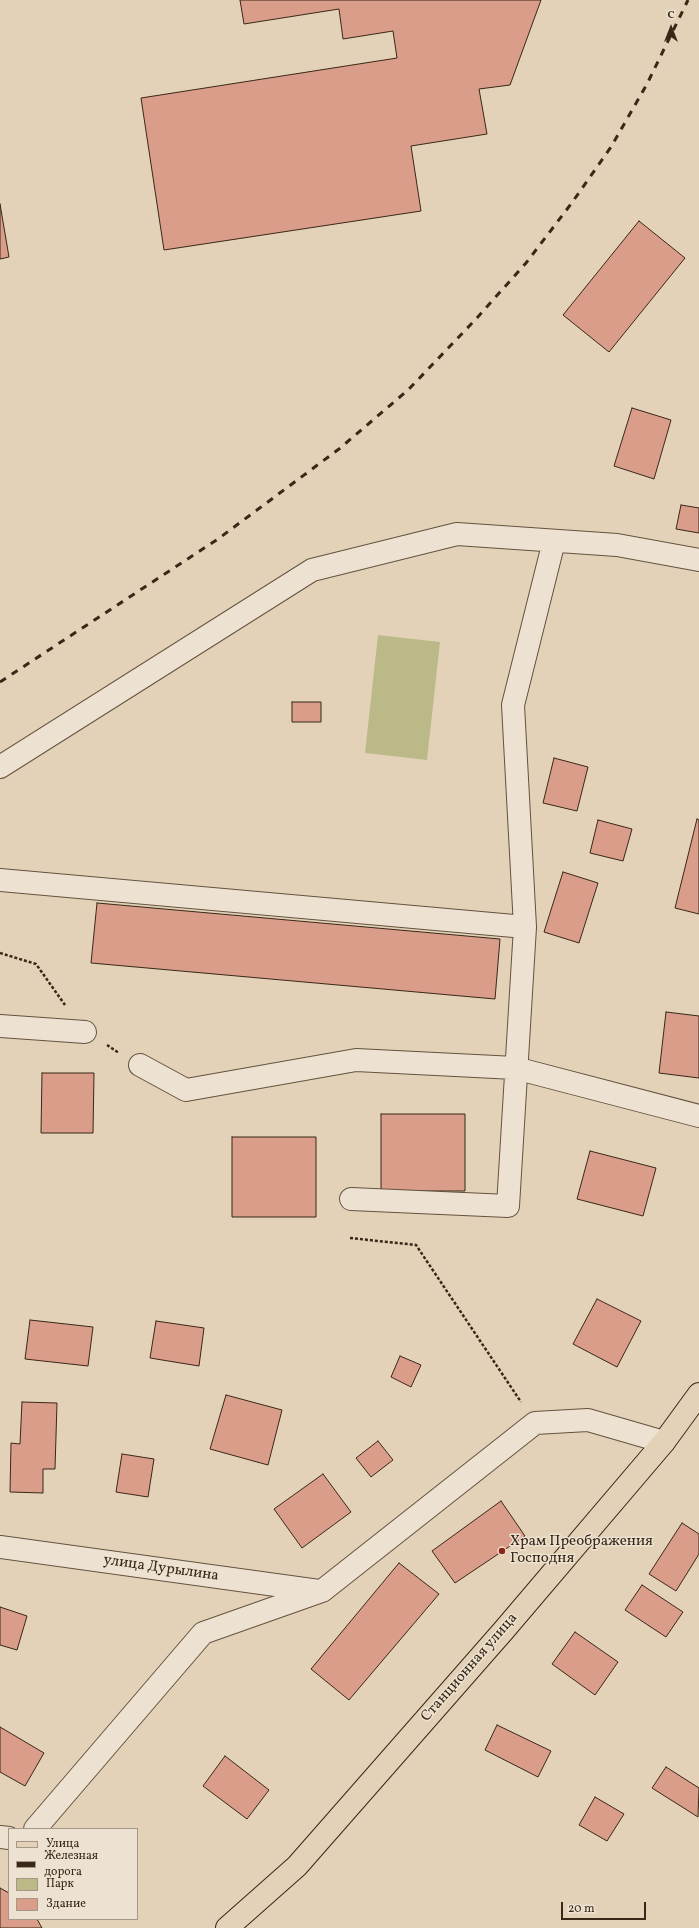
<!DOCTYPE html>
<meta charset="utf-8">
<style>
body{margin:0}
#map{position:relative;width:699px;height:1928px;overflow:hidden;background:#e3d2b8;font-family:Vollkorn,serif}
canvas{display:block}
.legend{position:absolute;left:8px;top:1828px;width:130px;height:92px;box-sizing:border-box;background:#ede2d1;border:1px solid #a59787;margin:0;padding:5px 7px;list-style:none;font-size:12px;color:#392717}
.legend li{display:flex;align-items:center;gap:8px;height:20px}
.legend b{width:20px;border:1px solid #a59787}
.north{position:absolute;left:651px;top:8px;width:40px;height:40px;-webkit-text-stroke:3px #ede2d1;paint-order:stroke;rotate:0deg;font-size:11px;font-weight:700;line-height:16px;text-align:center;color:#392717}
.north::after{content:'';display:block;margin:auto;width:14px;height:18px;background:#392717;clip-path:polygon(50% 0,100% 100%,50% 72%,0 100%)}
.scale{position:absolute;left:561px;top:1902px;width:85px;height:18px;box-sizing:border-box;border:2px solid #392717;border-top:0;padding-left:5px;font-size:12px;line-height:14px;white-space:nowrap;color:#392717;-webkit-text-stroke:3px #ede2d1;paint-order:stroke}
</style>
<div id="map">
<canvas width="699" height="1928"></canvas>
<ul class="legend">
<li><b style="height:5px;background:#e3d2b8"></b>Улица</li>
<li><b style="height:5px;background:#392717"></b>Железная дорога</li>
<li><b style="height:11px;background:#bcb989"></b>Парк</li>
<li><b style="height:11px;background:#d99d8a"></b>Здание</li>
</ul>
<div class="north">С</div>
<div class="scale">20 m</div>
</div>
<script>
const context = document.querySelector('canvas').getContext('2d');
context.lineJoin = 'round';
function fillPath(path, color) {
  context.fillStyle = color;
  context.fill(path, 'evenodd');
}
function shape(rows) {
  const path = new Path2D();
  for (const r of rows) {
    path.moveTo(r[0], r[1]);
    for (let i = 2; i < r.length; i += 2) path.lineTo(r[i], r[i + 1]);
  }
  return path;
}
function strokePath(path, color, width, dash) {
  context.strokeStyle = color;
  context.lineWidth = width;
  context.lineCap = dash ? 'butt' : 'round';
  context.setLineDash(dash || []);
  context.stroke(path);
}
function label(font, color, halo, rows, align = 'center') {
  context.font = font + ' Vollkorn,serif';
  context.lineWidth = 3;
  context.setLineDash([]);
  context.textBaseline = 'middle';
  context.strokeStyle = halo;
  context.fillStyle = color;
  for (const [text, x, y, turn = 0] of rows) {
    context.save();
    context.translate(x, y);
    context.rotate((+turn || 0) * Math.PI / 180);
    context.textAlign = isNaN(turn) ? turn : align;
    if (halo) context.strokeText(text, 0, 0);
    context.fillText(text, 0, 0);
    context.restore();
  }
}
fillPath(shape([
 [378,635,440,642,427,760,365,753]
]), '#bcb989');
const building = shape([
 [240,0,541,0,510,85,479,89,487,134,411,146,421,211,164,250,141,98,397,58,393,31,343,39,339,9,244,24,240,0],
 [0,204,9,257,0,259,0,204],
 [639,221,685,258,609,352,563,315,639,221],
 [632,408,671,420,654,479,614,466,632,408],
 [681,505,699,508,699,533,676,529,681,505],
 [292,702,321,702,321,722,292,722,292,702],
 [554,758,588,767,577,811,543,803,554,758],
 [697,819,699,820,699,914,675,908,697,819],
 [598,820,632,829,623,861,590,853,598,820],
 [563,872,598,883,579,943,544,932,563,872],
 [97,903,500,939,495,999,91,963,97,903],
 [666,1012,699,1016,699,1078,659,1073,666,1012],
 [42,1073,94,1073,93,1133,41,1133,42,1073],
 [381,1114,465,1114,465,1191,381,1191,381,1114],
 [232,1137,316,1137,316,1217,232,1217,232,1137],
 [590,1151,656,1168,643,1216,577,1199,590,1151],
 [597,1299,641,1321,617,1367,573,1344,597,1299],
 [30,1320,93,1327,88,1366,25,1359,30,1320],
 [156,1321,204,1328,199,1366,150,1358,156,1321],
 [400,1356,421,1365,411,1387,391,1377,400,1356],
 [226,1395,282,1410,268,1465,210,1449,226,1395],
 [22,1402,57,1403,55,1469,43,1469,43,1493,10,1492,11,1443,20,1444,22,1402],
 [378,1441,393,1460,371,1477,356,1458,378,1441],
 [122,1454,154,1459,148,1497,116,1492,122,1454],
 [323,1474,351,1512,302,1548,274,1509,323,1474],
 [501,1501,525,1536,455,1583,432,1551,501,1501],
 [682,1523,699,1534,699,1554,676,1591,649,1574,682,1523],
 [399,1563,439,1594,349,1700,311,1669,399,1563],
 [642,1585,683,1612,666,1637,625,1610,642,1585],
 [0,1607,27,1616,17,1650,0,1645,0,1607],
 [575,1632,618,1662,595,1695,552,1664,575,1632],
 [497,1725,551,1751,538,1777,485,1750,497,1725],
 [0,1727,44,1753,25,1786,0,1772,0,1727],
 [225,1756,269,1790,247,1819,203,1786,225,1756],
 [666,1767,699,1788,698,1817,652,1788,666,1767],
 [595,1797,624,1814,607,1841,579,1825,595,1797],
 [0,1888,9,1893,9,1919,37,1919,42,1928,0,1928,0,1888]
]);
fillPath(building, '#d99d8a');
strokePath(building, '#392717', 1);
const minor = shape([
 [0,767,312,570,457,534,617,545,699,560],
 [0,880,525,927],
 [0,1026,85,1032],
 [140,1065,186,1090,356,1060,515,1068,699,1116],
 [351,1199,508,1206,525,927,513,705,554,541],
 [0,1547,319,1591],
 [35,1829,203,1633,322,1591,535,1423,588,1420,664,1442],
 [0,1837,9,1838]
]);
const major = shape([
 [227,1928,297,1866,504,1630,664,1442,699,1394]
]);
strokePath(minor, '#64523f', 24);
strokePath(major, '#392717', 24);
strokePath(shape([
 [0,953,36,964,65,1005],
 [107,1045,119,1053],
 [350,1238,416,1245,521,1402]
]), '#392717', 2.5, [3, 2]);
strokePath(minor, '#ede2d1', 22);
strokePath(major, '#e3d2b8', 22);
strokePath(shape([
 [0,682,218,539,339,449,408,390,476,319,526,263,571,204,611,147,647,84,688,0]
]), '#392717', 3, [7, 7]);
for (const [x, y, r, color] of [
 [502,1551,4,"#8f2418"]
]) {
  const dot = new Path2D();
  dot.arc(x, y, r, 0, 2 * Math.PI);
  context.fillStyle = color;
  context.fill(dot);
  strokePath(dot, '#ede2d1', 1.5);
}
label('15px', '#392717', '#ede2d1', [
 ["Храм Преображения",510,1542],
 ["Господня",510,1559]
], 'left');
label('15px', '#392717', '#ede2d1', [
 ["улица Дурылина",161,1569,8],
 ["Станционная улица",470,1668,-49]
]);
</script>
